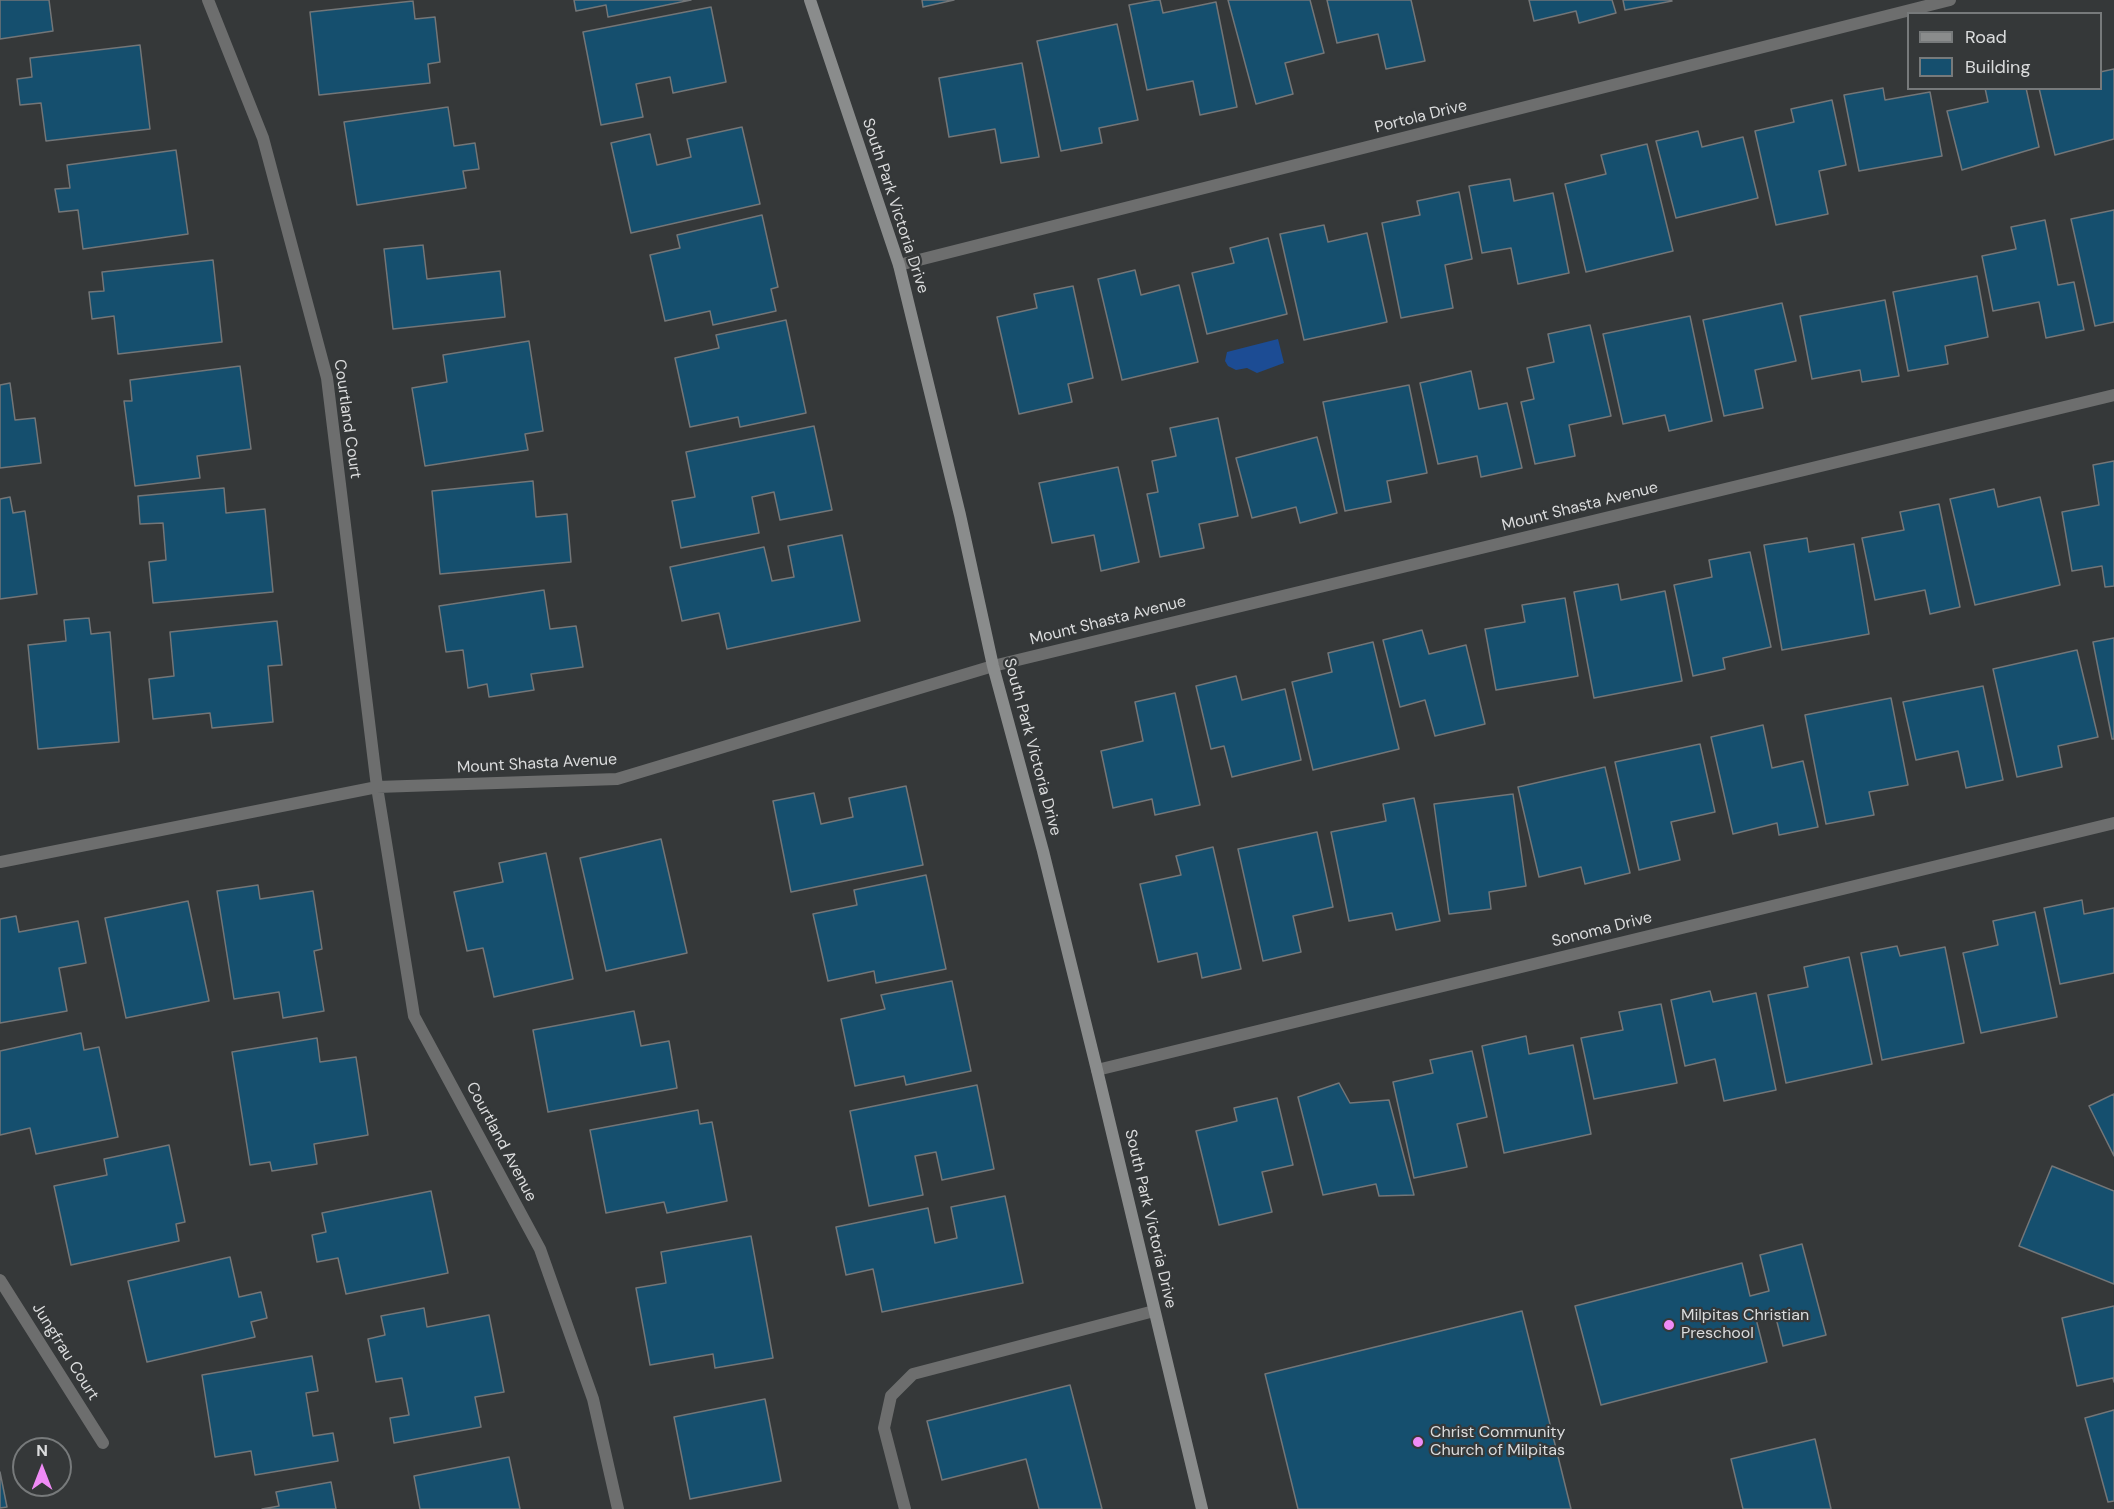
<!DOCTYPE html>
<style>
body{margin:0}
#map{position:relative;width:2114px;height:1509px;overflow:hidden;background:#353839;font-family:"DM Sans",sans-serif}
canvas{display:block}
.legend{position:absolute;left:1907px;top:12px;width:195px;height:78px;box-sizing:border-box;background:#353839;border:2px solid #777a7b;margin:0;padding:8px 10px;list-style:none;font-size:18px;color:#dbdcdd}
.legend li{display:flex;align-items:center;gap:12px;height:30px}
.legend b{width:30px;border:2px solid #777a7b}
.north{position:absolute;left:12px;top:1437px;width:60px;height:60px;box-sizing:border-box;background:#353839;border:2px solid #777a7b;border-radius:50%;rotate:0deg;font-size:16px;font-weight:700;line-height:24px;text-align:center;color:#dbdcdd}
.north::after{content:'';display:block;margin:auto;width:21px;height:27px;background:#f08bf6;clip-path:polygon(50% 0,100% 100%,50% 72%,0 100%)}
</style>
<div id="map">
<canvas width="2114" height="1509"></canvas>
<ul class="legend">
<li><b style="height:8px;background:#8a8c8c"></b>Road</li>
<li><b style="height:16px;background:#154f6e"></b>Building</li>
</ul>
<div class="north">N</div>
</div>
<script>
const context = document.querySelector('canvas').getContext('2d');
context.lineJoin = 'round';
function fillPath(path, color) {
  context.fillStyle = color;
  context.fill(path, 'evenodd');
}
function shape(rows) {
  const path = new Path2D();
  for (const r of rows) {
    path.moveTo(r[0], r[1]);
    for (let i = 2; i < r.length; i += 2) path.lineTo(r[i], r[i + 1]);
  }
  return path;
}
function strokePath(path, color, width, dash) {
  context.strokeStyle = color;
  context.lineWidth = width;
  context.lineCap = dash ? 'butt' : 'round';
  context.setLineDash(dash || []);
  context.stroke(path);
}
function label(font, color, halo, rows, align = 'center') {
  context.font = font + ' "DM Sans",sans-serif';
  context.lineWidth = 4.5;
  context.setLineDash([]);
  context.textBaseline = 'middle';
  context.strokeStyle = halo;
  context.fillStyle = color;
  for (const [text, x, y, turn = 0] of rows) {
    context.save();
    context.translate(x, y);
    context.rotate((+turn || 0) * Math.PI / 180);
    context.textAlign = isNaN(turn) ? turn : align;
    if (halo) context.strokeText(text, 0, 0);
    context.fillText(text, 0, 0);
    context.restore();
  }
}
fillPath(shape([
 [1278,339,1284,363,1257,373,1247,368,1236,370,1228,366,1225,361,1227,352]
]), '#1c4c94');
const building = shape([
 [0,0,49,0,53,31,0,39,0,0],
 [574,0,691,0,608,17,606,5,576,11,574,0],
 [922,0,954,0,923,7,922,0],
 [1156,0,1160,0,1163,13,1216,2,1237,107,1200,115,1193,81,1147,90,1129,5,1156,0],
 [1228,0,1310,0,1324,53,1285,63,1293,94,1256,104,1228,0],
 [1327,0,1411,0,1425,61,1386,69,1378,34,1337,43,1327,0],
 [1529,0,1612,0,1616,13,1579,23,1576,11,1534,21,1529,0],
 [1623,0,1671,0,1672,1,1625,10,1623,0],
 [413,1,415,19,435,17,440,62,428,64,430,83,319,95,310,12,413,1],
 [711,7,726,82,673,93,670,77,636,84,643,117,601,125,583,32,711,7],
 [1117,24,1138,120,1099,128,1102,143,1061,151,1037,41,1117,24],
 [140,45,150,129,46,141,41,103,20,105,17,79,32,77,30,58,140,45],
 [1022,63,1039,157,1001,163,995,129,949,137,939,78,1022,63],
 [2114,69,2114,139,2055,155,2039,88,2100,88,2100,72,2114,69],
 [1883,88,1885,100,1930,92,1942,156,1859,171,1844,95,1883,88],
 [1985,88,2026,88,2039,147,1962,170,1947,111,1988,102,1985,88],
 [1832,100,1846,165,1819,171,1828,214,1776,225,1755,131,1794,122,1791,109,1832,100],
 [448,107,454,146,475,143,479,169,463,171,466,188,357,205,344,122,448,107],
 [742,127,760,204,631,233,611,143,650,134,657,165,691,157,687,139,742,127],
 [1698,131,1702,147,1743,137,1758,198,1676,218,1656,141,1698,131],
 [1647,144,1673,251,1586,272,1565,184,1606,174,1601,155,1647,144],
 [176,150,188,234,83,249,78,210,59,212,55,189,70,188,67,165,176,150],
 [1510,179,1514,201,1553,193,1569,273,1518,284,1511,248,1482,253,1469,186,1510,179],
 [1459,192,1472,259,1445,265,1453,308,1401,318,1382,223,1420,215,1417,201,1459,192],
 [2114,210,2114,322,2095,326,2071,219,2114,210],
 [762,215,778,287,771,289,776,311,713,325,710,311,665,321,650,255,680,248,677,235,762,215],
 [2045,220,2058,285,2074,282,2084,330,2046,338,2039,302,1993,311,1982,256,2016,249,2011,227,2045,220],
 [1324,225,1328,242,1367,233,1387,322,1304,340,1280,234,1324,225],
 [1268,238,1287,314,1207,334,1192,273,1234,263,1230,248,1268,238],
 [423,245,427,279,500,271,505,317,393,329,384,249,423,245],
 [213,260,222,342,118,354,114,316,92,319,89,292,104,291,102,272,213,260],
 [1135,270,1141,295,1179,285,1198,362,1122,380,1098,279,1135,270],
 [1977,276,1988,337,1945,346,1948,364,1908,371,1893,292,1977,276],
 [1073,286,1093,378,1068,384,1072,402,1019,414,997,317,1037,308,1034,294,1073,286],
 [1885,300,1899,376,1862,382,1860,370,1812,379,1800,316,1885,300],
 [1782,303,1796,361,1755,370,1763,408,1724,416,1703,320,1782,303],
 [1690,316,1712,421,1669,431,1665,415,1623,424,1603,334,1690,316],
 [786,320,806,413,740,427,738,417,690,427,675,358,719,348,716,335,786,320],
 [1590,325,1611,416,1569,425,1575,456,1535,464,1521,402,1534,399,1527,368,1554,362,1548,334,1590,325],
 [529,341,543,431,525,434,528,450,425,466,412,388,447,382,443,355,529,341],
 [240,366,251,449,197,456,200,478,135,486,124,401,132,401,130,380,240,366],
 [1471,371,1479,409,1507,403,1522,468,1481,477,1477,456,1438,464,1420,383,1471,371],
 [10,383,15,420,35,418,41,463,0,468,0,385,10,383],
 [1409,385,1427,473,1387,481,1391,502,1345,511,1323,402,1409,385],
 [1218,418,1238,516,1199,524,1204,548,1160,557,1147,494,1158,492,1152,461,1176,456,1170,428,1218,418],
 [814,426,832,510,780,520,774,492,752,497,759,533,681,548,672,501,695,497,686,452,814,426],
 [1317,437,1337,513,1300,523,1296,507,1252,518,1236,458,1317,437],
 [2114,461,2114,586,2105,587,2102,566,2072,571,2062,512,2099,505,2093,465,2114,461],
 [1118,467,1139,562,1101,571,1094,535,1052,543,1039,483,1118,467],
 [533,481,536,517,567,514,571,562,440,574,432,491,533,481],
 [224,488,226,513,265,509,273,592,153,603,149,562,166,560,163,523,140,524,138,496,224,488],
 [1994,489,1998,507,2040,497,2060,585,1975,605,1950,499,1994,489],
 [10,497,13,513,25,511,37,594,0,599,0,499,10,497],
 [1939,504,1960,607,1930,614,1925,590,1875,600,1862,538,1904,530,1900,512,1939,504],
 [842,535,860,621,727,649,719,613,682,621,670,567,764,547,772,581,794,577,788,546,842,535],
 [1807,538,1809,552,1854,544,1869,634,1782,650,1764,545,1807,538],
 [1750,552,1771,647,1723,658,1725,669,1693,676,1674,585,1712,577,1709,560,1750,552],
 [1618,584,1621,600,1665,591,1682,681,1594,698,1574,592,1618,584],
 [544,590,550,629,576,626,583,667,531,674,534,690,489,697,487,684,468,688,463,650,446,652,439,606,544,590],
 [1565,598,1578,676,1496,690,1485,629,1525,622,1522,605,1565,598],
 [89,618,91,634,110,632,119,742,38,749,28,645,66,641,64,620,89,618],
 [277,621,282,665,268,666,273,722,212,728,210,713,153,719,149,679,174,676,170,632,277,621],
 [1422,630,1429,654,1466,645,1485,724,1435,736,1425,700,1400,707,1383,640,1422,630],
 [2114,638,2114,739,2112,739,2093,642,2114,638],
 [1373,642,1399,749,1313,770,1292,682,1332,672,1328,653,1373,642],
 [2077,650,2098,737,2058,746,2062,767,2017,777,1993,669,2077,650],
 [1236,676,1242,700,1285,689,1301,760,1232,777,1224,746,1211,749,1196,686,1236,676],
 [1983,686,2003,780,1966,788,1958,751,1916,760,1903,702,1983,686],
 [1175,693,1200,805,1155,815,1152,799,1113,808,1101,751,1143,741,1135,702,1175,693],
 [1891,698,1908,785,1869,792,1874,815,1826,824,1805,715,1891,698],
 [1763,725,1772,768,1803,761,1818,827,1779,835,1777,823,1733,834,1711,737,1763,725],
 [1700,744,1715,812,1671,822,1680,860,1639,870,1615,762,1700,744],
 [1605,767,1630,873,1585,884,1581,867,1539,877,1518,787,1605,767],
 [906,786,923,865,791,892,773,801,814,793,821,824,853,817,849,798,906,786],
 [1513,794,1526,886,1489,892,1491,909,1449,914,1434,804,1513,794],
 [1414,798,1440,921,1396,930,1392,913,1349,921,1331,832,1386,821,1383,804,1414,798],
 [1317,832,1333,907,1293,916,1301,952,1263,961,1238,849,1317,832],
 [661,839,687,953,606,971,580,858,661,839],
 [1213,847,1241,969,1202,978,1197,953,1158,962,1140,884,1181,875,1176,856,1213,847],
 [546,853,573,979,494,997,483,948,467,951,454,892,503,882,499,863,546,853],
 [926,875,946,969,876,983,874,971,828,981,813,914,857,905,854,890,926,875],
 [258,885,260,899,313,891,322,949,314,951,324,1011,283,1018,279,992,234,999,217,891,258,885],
 [2082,900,2084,914,2114,908,2114,973,2060,984,2044,908,2082,900],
 [188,901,209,1001,126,1018,105,918,188,901],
 [2035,912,2057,1017,1981,1033,1963,953,1998,945,1993,921,2035,912],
 [16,916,19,932,78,921,86,963,59,968,67,1011,0,1023,0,919,16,916],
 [1897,946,1900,956,1945,947,1964,1043,1882,1060,1861,953,1897,946],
 [1849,957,1872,1064,1786,1083,1768,995,1808,987,1804,967,1849,957],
 [952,981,971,1071,906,1085,904,1076,855,1086,841,1019,885,1009,881,995,952,981],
 [1710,991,1713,1002,1756,993,1776,1090,1724,1101,1715,1059,1685,1066,1671,1000,1710,991],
 [1661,1004,1677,1083,1594,1099,1581,1038,1623,1030,1619,1012,1661,1004],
 [634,1011,641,1046,669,1041,677,1088,548,1112,533,1030,634,1011],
 [81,1033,84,1050,99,1047,118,1137,36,1154,30,1128,0,1135,0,1051,81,1033],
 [1526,1036,1529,1054,1573,1045,1591,1134,1504,1153,1482,1046,1526,1036],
 [317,1038,320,1062,356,1057,368,1135,314,1144,317,1164,272,1171,270,1162,250,1165,232,1052,317,1038],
 [1472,1051,1487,1117,1457,1124,1467,1167,1414,1178,1393,1082,1433,1073,1430,1060,1472,1051],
 [1339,1083,1350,1103,1389,1100,1414,1195,1379,1196,1376,1184,1323,1195,1298,1097,1339,1083],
 [977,1085,994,1169,942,1180,936,1152,915,1156,923,1195,869,1206,850,1111,977,1085],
 [2114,1094,2114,1156,2089,1106,2114,1094],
 [1277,1098,1293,1165,1262,1172,1272,1212,1219,1225,1196,1131,1237,1121,1234,1108,1277,1098],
 [698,1110,700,1124,712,1122,727,1201,667,1213,664,1202,606,1213,590,1130,698,1110],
 [169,1145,185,1222,176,1224,179,1241,71,1265,54,1186,107,1175,104,1159,169,1145],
 [2052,1166,2114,1191,2114,1284,2019,1246,2052,1166],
 [431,1191,448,1273,346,1294,338,1258,317,1262,312,1235,326,1232,322,1213,431,1191],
 [1005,1196,1023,1283,882,1312,873,1269,846,1275,836,1227,928,1208,935,1243,957,1238,951,1207,1005,1196],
 [751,1236,773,1358,715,1368,713,1354,650,1365,636,1288,666,1283,661,1252,751,1236],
 [1802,1244,1826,1335,1783,1346,1774,1310,1755,1315,1767,1362,1601,1405,1575,1306,1742,1263,1750,1296,1769,1291,1760,1255,1802,1244],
 [230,1257,239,1297,261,1292,267,1318,251,1322,255,1337,147,1362,128,1281,230,1257],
 [2114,1306,2114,1382,2113,1378,2077,1386,2062,1318,2114,1306],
 [424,1308,427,1327,489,1315,504,1392,475,1397,481,1427,394,1443,390,1418,409,1415,402,1378,376,1382,368,1339,385,1335,381,1316,424,1308],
 [1522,1311,1571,1509,1298,1509,1265,1374,1522,1311],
 [312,1356,318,1391,306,1393,313,1436,333,1433,338,1461,255,1475,251,1451,215,1457,202,1375,312,1356],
 [1070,1385,1102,1509,1039,1509,1026,1459,942,1480,927,1421,1070,1385],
 [765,1399,781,1481,690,1499,674,1417,765,1399],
 [2114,1410,2114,1501,2108,1502,2085,1418,2114,1410],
 [1815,1439,1831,1509,1743,1509,1731,1459,1815,1439],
 [509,1457,520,1509,420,1509,414,1476,509,1457],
 [0,1472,7,1507,0,1508,0,1472],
 [331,1482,336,1509,262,1509,279,1506,276,1492,331,1482]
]);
fillPath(building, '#154f6e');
strokePath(building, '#737678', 1.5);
strokePath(shape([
 [905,1509,884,1428,891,1396,913,1374,1154,1311]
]), '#6d6e6e', 12);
strokePath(shape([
 [208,0,263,138,327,378,377,787,414,1016,540,1249,593,1399,618,1509],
 [899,265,1950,0],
 [0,862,377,787,617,779,993,666,2114,395],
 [1097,1070,2114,823],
 [0,1280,103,1443]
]), '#6d6e6e', 12);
strokePath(shape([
 [810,0,899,265,960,515,993,666,1043,851,1097,1070,1202,1509]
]), '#8a8c8c', 12);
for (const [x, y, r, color] of [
 [1669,1325,6,"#f08bf6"],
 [1418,1442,6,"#f08bf6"]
]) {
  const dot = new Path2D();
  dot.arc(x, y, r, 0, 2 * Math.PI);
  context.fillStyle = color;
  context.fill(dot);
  strokePath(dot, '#353839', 2);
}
label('16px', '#dbdcdd', '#353839', [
 ["Portola Drive",1421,117,-14],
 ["South Park Victoria Drive",895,206,72],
 ["Courtland Court",347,419,82],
 ["Mount Shasta Avenue",1580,507,-14],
 ["Mount Shasta Avenue",1108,621,-14],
 ["South Park Victoria Drive",1032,747,75],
 ["Mount Shasta Avenue",537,764,-3],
 ["Sonoma Drive",1602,930,-14],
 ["Courtland Avenue",501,1142,62],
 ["South Park Victoria Drive",1150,1219,77],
 ["Jungfrau Court",65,1352,58]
]);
label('16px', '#dbdcdd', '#353839', [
 ["Milpitas Christian",1681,1316],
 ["Preschool",1681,1334],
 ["Christ Community",1430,1433],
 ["Church of Milpitas",1430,1451]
], 'left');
</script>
